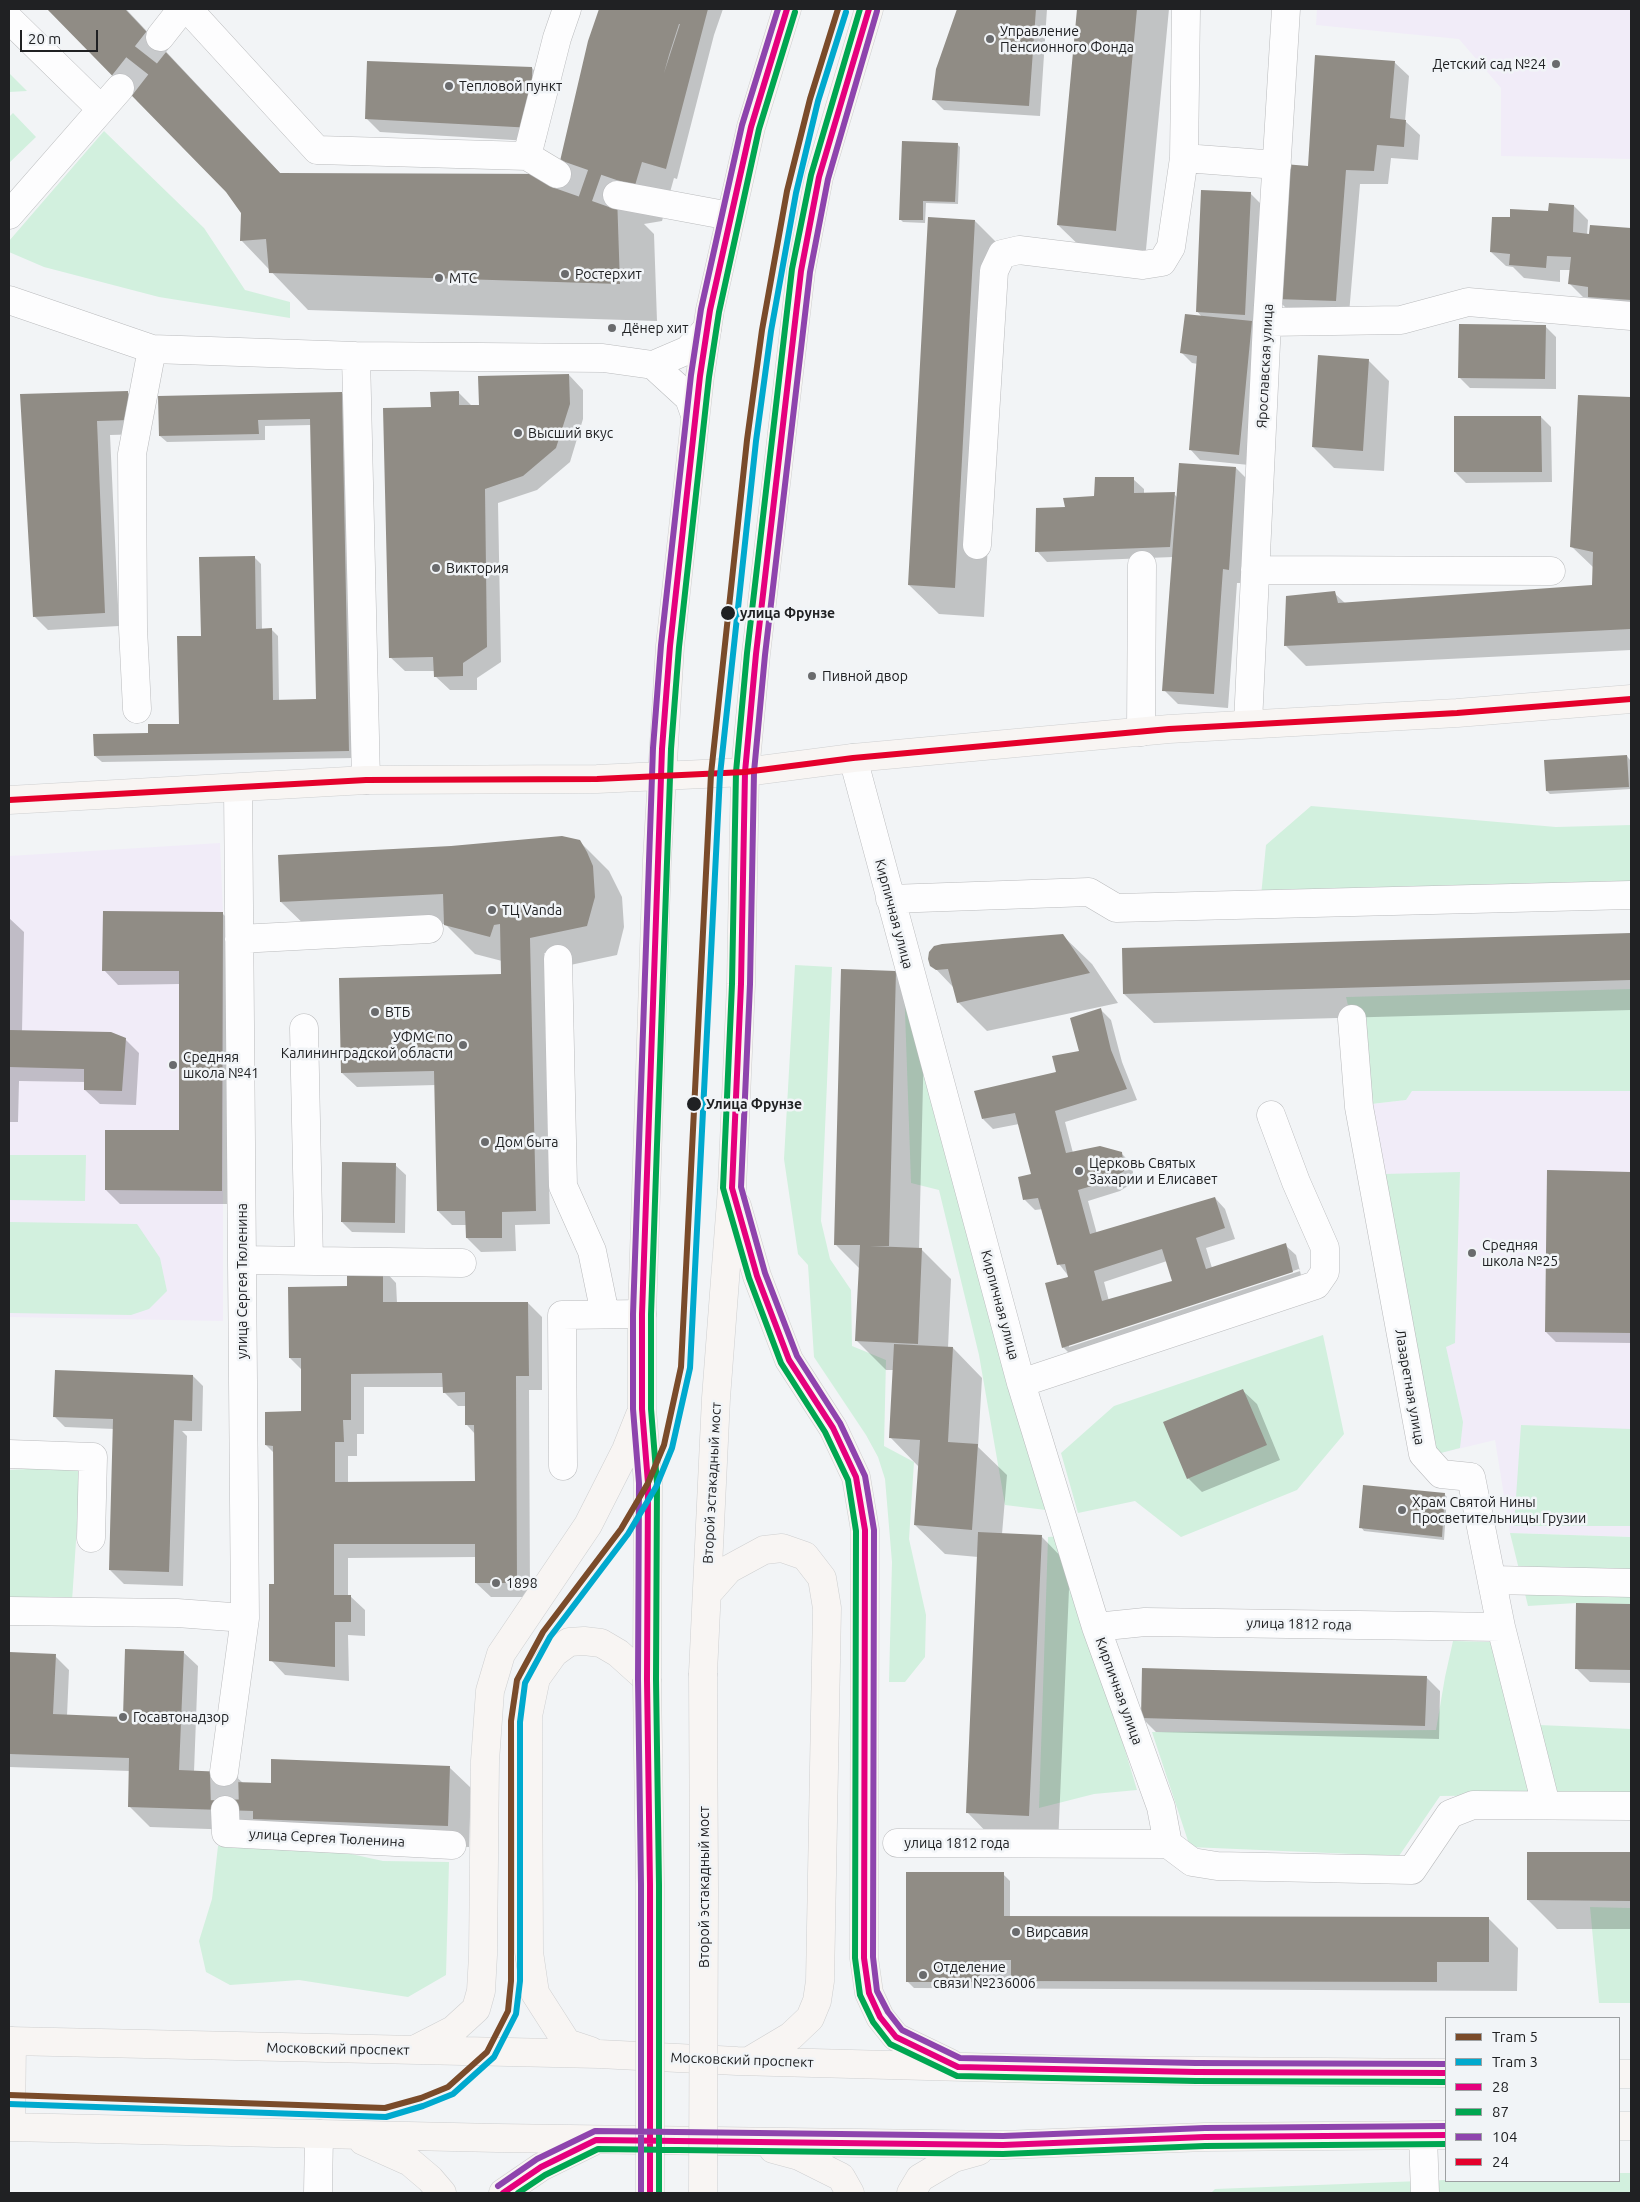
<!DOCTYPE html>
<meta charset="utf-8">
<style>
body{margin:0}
#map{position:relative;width:1640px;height:2202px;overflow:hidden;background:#f2f4f6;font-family:Ubuntu,sans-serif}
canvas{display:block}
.frame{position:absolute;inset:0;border:10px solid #202123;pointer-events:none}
.legend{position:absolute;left:1445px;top:2017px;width:175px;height:165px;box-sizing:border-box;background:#f1f4f7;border:1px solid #9da0a2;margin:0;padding:6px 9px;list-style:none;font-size:15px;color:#202123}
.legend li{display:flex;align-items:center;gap:10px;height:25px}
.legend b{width:25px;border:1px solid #9da0a2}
.scale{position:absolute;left:20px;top:30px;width:78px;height:22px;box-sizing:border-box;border:2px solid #202123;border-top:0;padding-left:6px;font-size:15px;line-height:18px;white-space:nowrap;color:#202123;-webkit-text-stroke:4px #f1f4f7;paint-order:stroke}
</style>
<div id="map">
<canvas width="1640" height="2202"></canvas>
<div class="frame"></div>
<ul class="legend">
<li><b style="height:6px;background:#7a4b2a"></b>Tram 5</li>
<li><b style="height:6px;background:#00a9ce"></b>Tram 3</li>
<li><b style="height:6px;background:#e5007d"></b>28</li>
<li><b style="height:6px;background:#00a651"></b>87</li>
<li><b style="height:6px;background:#8e44ad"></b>104</li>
<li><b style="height:6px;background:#e4002b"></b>24</li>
</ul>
<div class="scale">20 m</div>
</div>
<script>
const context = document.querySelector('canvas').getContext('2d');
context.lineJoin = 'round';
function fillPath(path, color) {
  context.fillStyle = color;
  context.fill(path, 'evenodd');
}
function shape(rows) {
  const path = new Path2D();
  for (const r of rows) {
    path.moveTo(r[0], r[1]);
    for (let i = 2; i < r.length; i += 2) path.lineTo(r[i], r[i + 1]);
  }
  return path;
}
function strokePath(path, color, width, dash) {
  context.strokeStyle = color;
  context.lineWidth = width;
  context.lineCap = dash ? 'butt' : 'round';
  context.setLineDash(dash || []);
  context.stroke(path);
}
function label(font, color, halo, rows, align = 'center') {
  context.font = font + ' Ubuntu,sans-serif';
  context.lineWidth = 5;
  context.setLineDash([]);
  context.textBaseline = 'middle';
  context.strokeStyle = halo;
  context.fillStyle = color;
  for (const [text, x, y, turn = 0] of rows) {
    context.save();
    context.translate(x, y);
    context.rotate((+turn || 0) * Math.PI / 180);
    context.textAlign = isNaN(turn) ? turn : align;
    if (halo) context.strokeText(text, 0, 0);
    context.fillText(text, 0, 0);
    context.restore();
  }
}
fillPath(shape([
 [1317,9,1631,9,1631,159,1501,156,1501,88,1459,39,1316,25],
 [220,843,223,912,223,1321,9,1317,9,856],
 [1412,1091,1631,1091,1631,1172,1547,1171,1545,1332,1631,1333,1631,1537,1510,1533,1495,1440,1437,1454,1371,1104,1406,1100]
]), '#f1ecf8');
fillPath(shape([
 [9,73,27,91,9,92],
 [13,113,36,137,9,163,9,117],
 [104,131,204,228,245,290,290,302,290,318,159,297,44,267,9,252,9,241],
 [1311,806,1556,827,1631,825,1631,885,1261,896,1266,845],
 [795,965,832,967,821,1221,830,1259,851,1290,852,1346,886,1360,884,1446,914,1462,909,1539,926,1615,925,1657,905,1682,889,1682,892,1562,885,1479,878,1457,866,1435,814,1357,808,1265,798,1254,784,1159],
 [904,984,991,1304,1046,1510,1005,1505,979,1355,939,1190,911,1183],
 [1631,989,1631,1091,1412,1091,1406,1100,1371,1104,1346,997],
 [9,1155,86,1155,85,1201,9,1200],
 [1460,1172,1455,1343,1446,1347,1463,1422,1460,1448,1437,1454,1384,1174],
 [9,1222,137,1224,160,1258,167,1291,149,1309,131,1315,9,1313],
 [1323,1335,1344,1434,1297,1490,1181,1537,1135,1501,1078,1513,1061,1453,1114,1406],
 [1521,1425,1631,1429,1631,1526,1514,1526],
 [81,1466,72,1601,9,1599,9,1470],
 [1510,1533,1631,1537,1631,1604,1576,1603,1528,1606],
 [1061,1536,1137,1790,1094,1794,1039,1808,1048,1537],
 [1453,1641,1493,1642,1516,1724,1631,1729,1631,1794,1440,1796,1399,1856,1190,1847,1152,1732,1436,1730,1445,1677],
 [218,1846,319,1847,383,1861,449,1862,446,1975,408,1997,299,1980,230,1985,206,1972,199,1941,212,1899],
 [1590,1907,1631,1908,1631,2003,1599,2003],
 [1619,2173,1631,2173,1631,2193,1211,2193,1215,2189,1446,2180,1619,2181]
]), '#d2f0de');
fillPath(shape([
 [49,9,126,9,282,175,558,175,590,42,601,9,723,9,714,35,677,179,674,178,662,221,644,224,654,234,657,321,308,310,241,240,243,213,227,191],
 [958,9,1047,9,1040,116,944,110,933,99,938,69],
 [1078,9,1169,9,1145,260,1088,254,1058,225],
 [1394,62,1409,76,1405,121,1420,135,1418,160,1391,158,1388,184,1360,184,1349,314,1291,313,1277,299,1310,167],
 [532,68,546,82,546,142,380,132,366,118],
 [957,144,960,147,958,204,926,203,925,223,903,222,900,219],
 [1250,193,1261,204,1249,465,1200,460,1190,449,1198,364,1192,363,1181,352,1202,317,1197,311],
 [1574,206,1588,220,1587,235,1591,235,1591,227,1631,230,1631,313,1603,311,1590,298,1583,297,1569,283,1571,270,1560,270,1560,282,1524,278,1513,267,1506,266,1491,252,1511,219],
 [975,221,1004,250,984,617,939,614,909,585],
 [1546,327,1556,337,1556,389,1470,388,1459,377],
 [1368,360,1389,381,1384,471,1334,468,1313,447],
 [569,375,583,390,583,419,570,462,537,490,498,503,501,662,477,678,477,690,450,690,435,676,435,671,405,671,390,657,432,408,459,393,472,406,480,406],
 [127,392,142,406,145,434,110,435,119,626,48,630,34,616,21,395],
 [342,393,349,400,356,758,102,762,95,756,180,725,202,637,254,557,261,564,262,630,271,629,278,636,279,701,317,700,312,425,265,426,265,440,167,442,160,436],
 [1579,396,1631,399,1631,650,1306,666,1286,646,1334,593,1346,604,1593,586,1594,568,1571,546],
 [1541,417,1551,427,1552,482,1466,483,1455,472],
 [1236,468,1250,482,1242,583,1237,583,1228,708,1178,704,1164,690,1173,557,1047,562,1037,551,1067,508,1133,479,1144,489,1144,494,1174,494,1177,497],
 [1627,756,1630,760,1631,789,1550,794,1547,791],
 [579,841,609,871,622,897,624,927,617,955,561,967,546,953,544,953,550,1224,515,1225,516,1251,481,1252,467,1238,467,1225,452,1225,438,1211,436,1085,357,1087,342,1073,502,975,502,961,475,954,445,924,311,931,281,902],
 [222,913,236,927,236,1204,120,1204,106,1190,180,1132,180,984,118,985,104,970],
 [9,918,24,932,22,1032,125,1039,139,1053,136,1105,100,1104,85,1090,86,1082,19,1081,18,1122,9,1122],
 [1631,934,1631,1010,1154,1023,1124,994,1123,949],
 [1062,935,1092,964,1118,1003,987,1031,958,1002,954,988,932,965],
 [895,972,925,1001,919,1249,922,1250,951,1279,948,1348,953,1348,982,1378,978,1447,1007,1475,1002,1534,1041,1536,1070,1566,1058,1845,996,1842,967,1812,978,1557,945,1554,915,1525,919,1467,890,1437,894,1370,886,1370,857,1341,860,1269,835,1244],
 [1101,1010,1111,1020,1122,1062,1137,1100,1065,1122,1073,1153,1121,1153,1132,1164,1134,1182,1120,1191,1088,1201,1097,1234,1215,1198,1225,1209,1235,1239,1206,1248,1212,1268,1285,1245,1296,1255,1303,1283,1074,1358,1063,1347,1070,1278,1059,1264,1043,1209,1035,1210,1025,1200,1032,1175,1019,1124,993,1129,983,1119,1058,1073,1080,1052],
 [1167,1261,1173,1282,1109,1301,1104,1282],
 [1299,1269,1300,1271,1069,1347,1069,1345],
 [395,1165,406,1175,405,1233,352,1232,342,1222],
 [1548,1172,1631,1173,1631,1343,1556,1342,1546,1332],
 [382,1268,396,1283,397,1303,528,1303,542,1317,542,1390,529,1390,530,1597,491,1597,476,1583,476,1557,348,1558,348,1596,350,1596,365,1610,365,1636,348,1635,349,1681,285,1675,271,1660,275,1585,274,1453,266,1445,302,1413,302,1370,290,1358,348,1288],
 [364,1387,444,1387,444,1392,458,1406,467,1406,467,1425,475,1434,476,1483,348,1483,348,1456,357,1456,357,1434,364,1434],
 [193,1376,203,1386,202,1431,182,1431,187,1436,183,1586,124,1584,110,1570,114,1429,65,1427,55,1417],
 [1242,1390,1257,1404,1280,1460,1202,1492,1188,1478],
 [1444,1494,1447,1497,1444,1540,1364,1531,1361,1527],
 [1577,1604,1631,1605,1631,1683,1590,1682,1576,1668],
 [183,1652,198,1666,194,1772,233,1774,243,1783,272,1785,450,1768,471,1788,469,1847,275,1839,267,1831,150,1827,129,1806,130,1771,9,1767,9,1654,55,1656,69,1670,67,1716,124,1718],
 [1426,1677,1440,1691,1439,1739,1156,1732,1142,1718],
 [1631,1853,1631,1929,1557,1929,1528,1900,1528,1854],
 [1003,1874,1010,1881,1010,1917,1488,1918,1518,1948,1517,1991,914,1988,907,1981]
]), '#0003');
fillPath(shape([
 [47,9,125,9,280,173,557,174,588,41,599,9,708,9,666,169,642,162,633,192,617,195,620,284,269,273,266,239,240,241,241,213,226,192],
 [679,24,680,24,664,73,669,55],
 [957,9,1036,9,1029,106,932,100,936,69],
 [1077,9,1137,9,1116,231,1057,225],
 [1315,55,1395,61,1390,118,1406,120,1404,147,1377,145,1374,171,1346,170,1336,301,1276,299,1284,164,1308,166],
 [367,61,532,67,533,128,365,119],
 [902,141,958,143,955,202,923,201,923,220,899,220],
 [1201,190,1251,192,1245,315,1196,312],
 [1549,203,1574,205,1573,232,1589,234,1590,225,1631,228,1631,300,1588,297,1588,287,1568,284,1571,257,1547,256,1546,268,1509,265,1510,254,1490,252,1492,217,1510,217,1510,209,1548,211],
 [928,217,975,220,955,588,908,585],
 [1185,314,1252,321,1239,455,1189,450,1197,356,1180,353],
 [1459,324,1546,325,1545,379,1458,378],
 [1318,355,1369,359,1363,451,1312,447],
 [569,374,570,404,556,448,523,476,485,489,487,647,463,663,463,676,434,677,433,657,389,658,383,408,431,407,430,392,459,391,459,405,479,405,478,376],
 [128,391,131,420,97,421,105,613,33,617,20,394],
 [342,392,349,751,94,756,93,734,148,733,148,724,179,724,177,636,201,636,199,557,255,556,256,629,272,628,273,700,316,699,310,419,258,420,259,434,159,436,158,396],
 [1578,395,1631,397,1631,629,1284,646,1286,596,1335,591,1338,603,1592,585,1593,552,1570,547],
 [1454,416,1541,416,1542,472,1454,472],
 [1179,463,1236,467,1229,570,1223,569,1214,694,1162,691],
 [1095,477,1134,477,1134,493,1175,492,1170,547,1035,552,1036,508,1065,507,1063,498,1094,496],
 [1627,755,1629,787,1546,791,1544,760],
 [562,836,580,840,587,852,593,866,595,897,587,926,530,938,536,1211,502,1212,502,1238,466,1238,465,1211,437,1211,434,1071,341,1073,339,978,501,974,500,924,494,925,490,937,444,925,443,894,280,902,278,855,451,846],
 [103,911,223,912,222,1191,105,1190,105,1130,179,1130,179,971,102,971],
 [1631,933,1631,980,1123,994,1122,948],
 [1063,934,1090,973,957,1003,948,969,936,970,930,966,928,959,929,952,934,946,942,944],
 [841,969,896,971,889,1246,870,1246,922,1248,918,1344,855,1341,860,1245,834,1245],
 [1101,1008,1111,1050,1127,1089,1055,1111,1066,1153,1100,1146,1122,1152,1124,1171,1109,1181,1078,1190,1090,1234,1215,1197,1225,1228,1196,1238,1206,1269,1286,1243,1293,1272,1062,1348,1045,1283,1068,1277,1065,1264,1057,1265,1038,1198,1023,1200,1018,1177,1031,1174,1015,1113,982,1119,974,1091,1056,1072,1052,1056,1079,1051,1070,1018],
 [1162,1249,1172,1281,1102,1301,1094,1271],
 [9,1030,111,1032,126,1038,122,1091,84,1090,84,1069,9,1067],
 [342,1162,396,1163,395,1223,341,1222],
 [1547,1170,1631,1172,1631,1333,1545,1332],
 [347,1267,383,1267,383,1302,528,1302,529,1376,516,1376,517,1583,475,1583,475,1544,334,1544,334,1595,351,1595,351,1622,335,1622,335,1667,269,1661,269,1584,274,1584,273,1446,265,1445,265,1412,301,1411,301,1358,289,1358,288,1287,347,1286],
 [442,1373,443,1393,465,1392,465,1425,474,1425,475,1481,335,1482,335,1442,344,1442,343,1420,351,1420,351,1374],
 [894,1344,953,1347,948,1442,978,1444,972,1530,914,1525,920,1440,889,1438],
 [55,1370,193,1375,192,1421,174,1420,169,1572,109,1570,113,1419,53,1417],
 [1243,1389,1267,1445,1187,1479,1163,1422],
 [1363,1485,1445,1493,1442,1537,1359,1528],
 [978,1532,1042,1535,1029,1816,966,1813],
 [1576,1603,1631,1604,1631,1670,1575,1669],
 [125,1649,184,1651,179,1770,224,1772,233,1782,271,1783,271,1759,450,1766,448,1826,253,1819,253,1811,128,1807,129,1758,9,1754,9,1652,56,1654,53,1714,123,1717],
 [1142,1668,1427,1676,1425,1726,1141,1718],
 [1527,1852,1631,1852,1631,1901,1527,1900],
 [906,1872,1004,1872,1004,1916,1489,1917,1489,1962,1437,1962,1437,1982,1011,1981,1011,1960,980,1960,980,1982,906,1982]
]), '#908c85');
strokePath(shape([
 [120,88,160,37],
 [557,174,617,195],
 [224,1772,225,1810]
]), '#c8cacc', 28, [28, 14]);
const minor = shape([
 [188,9,317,150,527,156,557,38,567,9],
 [1186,9,1184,158,1277,165],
 [9,19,101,109],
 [160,37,182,9],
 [527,156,557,174],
 [617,195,730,216],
 [9,215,120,88],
 [9,300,152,349,356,356,603,358,653,365,689,398,695,415],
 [1267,322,1401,320,1468,302,1631,316],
 [356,356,366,780],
 [653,365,688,350,707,329],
 [977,545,994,271,1002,254,1019,250,1143,265,1162,262,1171,247,1184,158],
 [1255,570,1551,571],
 [137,709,133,628,132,454,152,349],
 [1248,723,1267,322,1286,9],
 [1141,732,1142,565],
 [853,758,1021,1383,1096,1627,1161,1807,1168,1844],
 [890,899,1089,892,1116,908,1631,895],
 [239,939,429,929],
 [558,959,563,1186,592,1251,605,1314],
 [1352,1019,1359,1107,1423,1454,1441,1474,1471,1477,1501,1627,1546,1805],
 [304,1028,309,1261],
 [242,1260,462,1263],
 [1021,1383,1316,1285,1325,1272,1325,1248,1296,1182,1271,1115],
 [9,1454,93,1457,91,1538],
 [563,1466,562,1315,642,1314],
 [1492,1580,1631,1583],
 [9,1611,177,1613,245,1618],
 [1096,1627,1145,1622,1501,1627],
 [224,1772,245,1618,238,788],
 [225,1810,226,1833,452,1845],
 [897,1843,1168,1844],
 [1168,1844,1192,1862,1217,1866,1412,1870,1450,1814,1473,1805,1631,1806],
 [1423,2136,1425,2193],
 [318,2193,319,2134]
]);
const major = shape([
 [9,800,366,780,597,779,745,772,853,758,1169,729,1457,713,1631,699],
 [737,1206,757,1276,789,1360,833,1428,856,1477,865,1530,864,1958,869,1993,880,2017,896,2037,950,2063],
 [707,1594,729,1569,764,1550,782,1548,805,1556,822,1578,827,1608,820,1981,817,2001,810,2018,791,2036,749,2061],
 [703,1673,716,1398,732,1188,741,984,745,772,756,654,801,271,819,177,869,9],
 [647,1679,648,1483,642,1409,642,1314,657,860,670,646,700,376,710,310,751,127,787,9],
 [9,2041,599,2054,737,2061,1079,2070,1446,2073],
 [414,2050,453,2030,476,2009,481,1991,483,1955,485,1761,490,1691,501,1654,588,1525,626,1450,640,1415],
 [591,2051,567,2043,535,1993,529,1952,528,1716,536,1678,554,1653,569,1642,584,1641,601,1643,618,1653,647,1679],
 [1619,2074,1631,2074],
 [1619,2126,1631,2126],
 [9,2127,497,2138,1003,2145,1205,2137,1446,2135],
 [11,2127,12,2041],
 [363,2141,410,2162,430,2179,442,2193],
 [773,2149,799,2156,841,2177,850,2193],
 [503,2193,541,2167,592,2142],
 [911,2193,920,2178,954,2158,979,2151]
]);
strokePath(minor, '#babbbd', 29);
strokePath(major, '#cecfd0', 29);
strokePath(minor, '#fdfdfe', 28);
strokePath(major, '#f8f5f3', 28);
const majorBridge = shape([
 [703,1673,704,1891,703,2193],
 [647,1679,650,1885,650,2193]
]);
strokePath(majorBridge, '#cecfd0', 29, []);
strokePath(majorBridge, '#f8f5f3', 28);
strokePath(shape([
 [869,9,819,177,801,271,756,654,745,772,741,984,732,1188,757,1276,789,1360,833,1428,856,1477,865,1530,864,1958,869,1993,880,2017,896,2037,958,2067,1196,2072,1446,2073],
 [503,2193,541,2167,596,2140,1003,2145,1205,2137,1446,2135],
 [650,2193,650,1885,647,1679,648,1483,642,1409,642,1314,662,749,670,646,700,376,710,310,751,127,787,9]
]), '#e5007d', 6);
strokePath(shape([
 [860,9,811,175,792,269,747,653,736,772,732,984,723,1188,749,1278,781,1363,825,1432,848,1480,856,1531,855,1958,860,1995,873,2022,890,2044,957,2076,1196,2081,1446,2082],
 [518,2193,545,2175,598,2149,1003,2154,1205,2146,1446,2144],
 [659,2193,659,1885,656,1679,657,1483,651,1409,651,1314,671,749,679,647,709,377,719,312,759,129,795,12]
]), '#00a651', 6);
strokePath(shape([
 [877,11,828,179,810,272,765,655,754,772,750,984,741,1187,765,1273,797,1356,840,1423,865,1476,874,1530,873,1957,877,1991,888,2012,902,2030,960,2058,1196,2063,1446,2064],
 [498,2186,537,2159,595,2131,1003,2136,1205,2128,1446,2126],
 [641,2193,641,1885,638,1679,639,1483,633,1409,633,1314,653,748,661,645,691,375,701,309,742,125,778,9]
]), '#8e44ad', 6);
strokePath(shape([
 [9,800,366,780,597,779,745,772,853,758,1169,729,1457,713,1631,699]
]), '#e4002b', 6);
strokePath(shape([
 [9,2095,385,2108,421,2098,448,2087,487,2052,508,2011,511,1981,511,1721,517,1680,543,1632,621,1529,648,1483,664,1445,681,1367,711,774,747,440,762,330,787,191,810,99,838,9]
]), '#7a4b2a', 6);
strokePath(shape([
 [9,2104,386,2117,423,2106,453,2094,494,2057,516,2014,520,1981,520,1722,525,1683,550,1637,628,1534,656,1487,672,1448,690,1368,720,775,756,441,771,331,796,193,818,101,846,12]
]), '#00a9ce', 6);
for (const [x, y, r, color] of [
 [990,39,5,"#6a6b6d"],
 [1556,64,5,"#6a6b6d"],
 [449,86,5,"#6a6b6d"],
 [565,274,5,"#6a6b6d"],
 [439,278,5,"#6a6b6d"],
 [612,328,5,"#6a6b6d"],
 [518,433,5,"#6a6b6d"],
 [436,568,5,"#6a6b6d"],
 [728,613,8,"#202123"],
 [812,676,5,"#6a6b6d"],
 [492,910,5,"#6a6b6d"],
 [375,1012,5,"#6a6b6d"],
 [463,1045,5,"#6a6b6d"],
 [173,1065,5,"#6a6b6d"],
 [694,1104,8,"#202123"],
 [485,1142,5,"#6a6b6d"],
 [1079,1171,5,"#6a6b6d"],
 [1472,1253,5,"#6a6b6d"],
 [1402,1510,5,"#6a6b6d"],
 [496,1583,5,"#6a6b6d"],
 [123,1717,5,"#6a6b6d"],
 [1016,1932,5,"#6a6b6d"],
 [923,1975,5,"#6a6b6d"]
]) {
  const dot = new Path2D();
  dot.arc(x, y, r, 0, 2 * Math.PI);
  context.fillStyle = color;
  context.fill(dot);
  strokePath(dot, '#f1f4f7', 2);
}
label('14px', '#202123', '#f1f4f7', [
 ["Управление",1000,31],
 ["Пенсионного Фонда",1000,47],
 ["Детский сад №24",1546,64,"right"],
 ["Тепловой пункт",459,86],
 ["Ростерхит",575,274],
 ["МТС",449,278],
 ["Дёнер хит",622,328],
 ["Высший вкус",528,433],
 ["Виктория",446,568],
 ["Пивной двор",822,676],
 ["ТЦ Vanda",502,910],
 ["ВТБ",385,1012],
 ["УФМС по",453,1037,"right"],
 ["Калининградской области",453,1053,"right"],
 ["Средняя",183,1057],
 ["школа №41",183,1073],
 ["Дом быта",495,1142],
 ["Церковь Святых",1089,1163],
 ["Захарии и Елисавет",1089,1179],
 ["Средняя",1482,1245],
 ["школа №25",1482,1261],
 ["Храм Святой Нины",1412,1502],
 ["Просветительницы Грузии",1412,1518],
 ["1898",506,1583],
 ["Госавтонадзор",133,1717],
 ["Вирсавия",1026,1932],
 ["Отделение",933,1967],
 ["связи №236006",933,1983]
], 'left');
label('14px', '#202123', '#f1f4f7', [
 ["Ярославская улица",1265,366,-87],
 ["Кирпичная улица",894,914,75],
 ["улица Сергея Тюленина",242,1281,-90],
 ["Кирпичная улица",1000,1305,75],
 ["Лазаретная улица",1410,1387,80],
 ["Второй эстакадный мост",712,1483,-87],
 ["улица 1812 года",1299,1624,1],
 ["Кирпичная улица",1119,1691,70],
 ["улица Сергея Тюленина",327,1838,3],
 ["улица 1812 года",957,1843],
 ["Второй эстакадный мост",704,1887,-90],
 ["Московский проспект",338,2049,1],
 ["Московский проспект",742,2060,2]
]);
label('bold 14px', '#202123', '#f1f4f7', [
 ["улица Фрунзе",740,613],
 ["Улица Фрунзе",706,1104]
], 'left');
</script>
